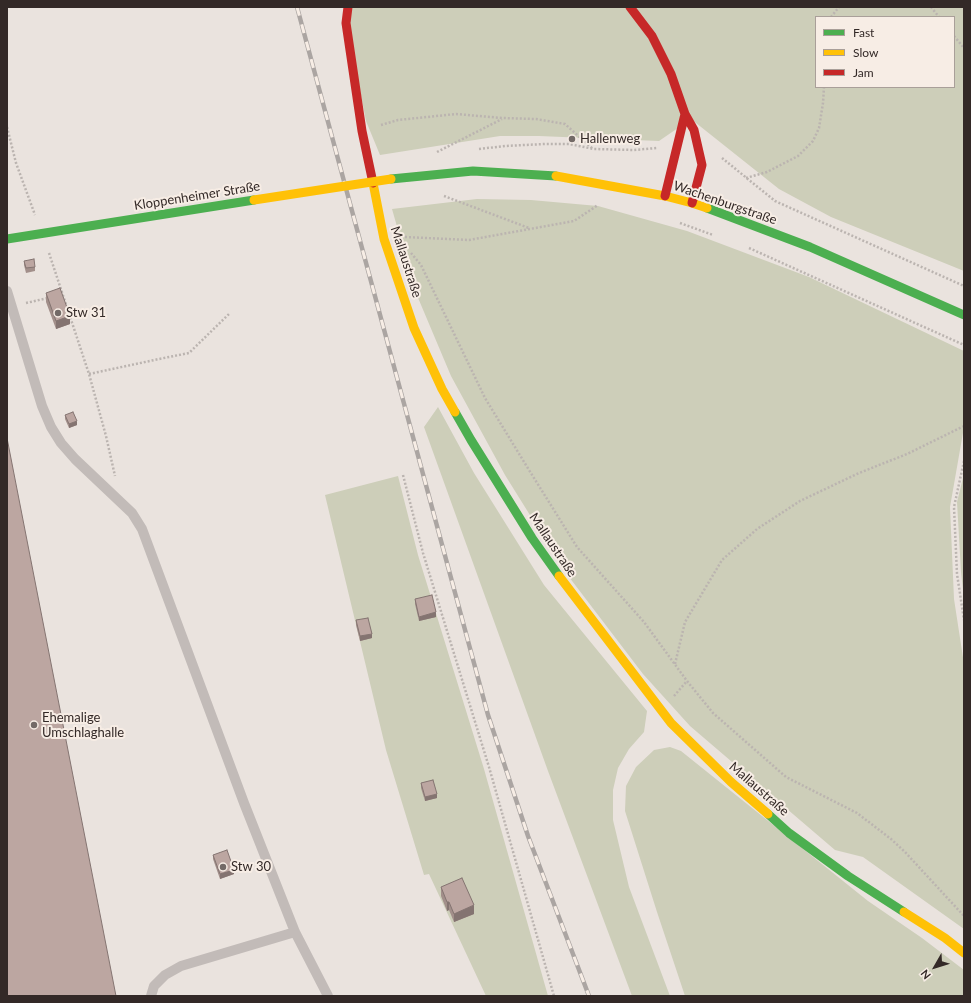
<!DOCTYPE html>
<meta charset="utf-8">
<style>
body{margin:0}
#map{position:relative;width:971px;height:1003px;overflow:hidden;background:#eae3de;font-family:Lato,sans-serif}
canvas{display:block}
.frame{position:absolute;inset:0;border:8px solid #332927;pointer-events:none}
.legend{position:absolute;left:815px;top:16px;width:140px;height:72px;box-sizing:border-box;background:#f7ede5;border:1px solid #a99f99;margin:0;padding:5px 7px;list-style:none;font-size:12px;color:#332927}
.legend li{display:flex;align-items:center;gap:8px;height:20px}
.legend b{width:20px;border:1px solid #a99f99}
.north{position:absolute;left:915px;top:947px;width:40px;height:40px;-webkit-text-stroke:3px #f7ede5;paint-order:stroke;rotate:231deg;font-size:11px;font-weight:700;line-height:16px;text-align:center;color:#332927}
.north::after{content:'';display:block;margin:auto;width:14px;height:18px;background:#332927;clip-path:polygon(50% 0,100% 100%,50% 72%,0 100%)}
</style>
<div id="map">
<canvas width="971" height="1003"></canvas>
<div class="frame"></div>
<ul class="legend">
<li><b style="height:5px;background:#4caf50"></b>Fast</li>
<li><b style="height:5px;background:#ffc107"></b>Slow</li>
<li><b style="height:5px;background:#c62828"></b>Jam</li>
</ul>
<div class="north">N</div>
</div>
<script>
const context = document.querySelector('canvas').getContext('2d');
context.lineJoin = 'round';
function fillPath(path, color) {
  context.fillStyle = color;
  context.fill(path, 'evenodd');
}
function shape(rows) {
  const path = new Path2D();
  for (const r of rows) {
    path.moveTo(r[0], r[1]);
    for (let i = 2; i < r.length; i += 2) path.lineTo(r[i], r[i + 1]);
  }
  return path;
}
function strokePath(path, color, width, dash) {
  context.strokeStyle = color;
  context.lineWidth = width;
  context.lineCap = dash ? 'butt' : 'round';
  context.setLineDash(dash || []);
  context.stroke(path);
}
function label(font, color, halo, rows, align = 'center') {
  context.font = font + ' Lato,sans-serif';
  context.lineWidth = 4;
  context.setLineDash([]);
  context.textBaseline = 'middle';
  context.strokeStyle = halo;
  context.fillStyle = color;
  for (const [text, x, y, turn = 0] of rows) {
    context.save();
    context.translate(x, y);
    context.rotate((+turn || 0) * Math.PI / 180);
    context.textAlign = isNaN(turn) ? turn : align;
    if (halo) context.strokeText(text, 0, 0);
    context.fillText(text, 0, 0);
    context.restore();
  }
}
fillPath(shape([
 [344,7,964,7,964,271,831,217,779,189,691,119,659,141,539,136,500,136,380,155,366,121],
 [816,17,954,17,954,87,816,87],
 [477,199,531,200,598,206,687,231,809,277,964,351,964,427,950,507,954,599,964,664,964,929,863,857,835,850,690,726,643,674,566,573,505,475,451,376,416,293,392,209],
 [438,407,474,473,544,585,647,711,644,732,629,749,618,768,613,790,613,820,629,887,670,996,632,996,548,771,424,427],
 [964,474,964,599,961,572,957,502],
 [398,476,418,555,484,769,548,996,486,996,429,874,424,875,386,750,325,495],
 [670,747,681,751,868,901,922,938,964,970,964,996,685,996,657,912,625,811,626,786,636,767,654,750]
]), '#cdceb9');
strokePath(shape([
 [931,7,939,17],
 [831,17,839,7],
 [954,36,964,48],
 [381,125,398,120,456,114,502,118,536,119,565,124,593,149],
 [7,127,16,163,35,215],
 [479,149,505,146,545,144,569,144,594,149,634,150,657,148],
 [437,152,502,119],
 [722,158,775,201,964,286],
 [746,178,767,172,798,156,813,141,819,128,823,103,824,87],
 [444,196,529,228],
 [680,223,713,235],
 [405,237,469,240,574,221,598,205],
 [749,248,964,345],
 [49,253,89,374,106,436,115,476],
 [411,253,421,265,485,398,529,470,577,547,644,622,687,681,713,713,786,777,857,813,891,839,905,852,964,916],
 [26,303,48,298],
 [89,374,159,359,189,353,230,313],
 [964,461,954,507,957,574,964,620],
 [403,475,423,553,489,767,554,996],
 [675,664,685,622,722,560,757,529,800,501,859,473,907,454,964,426],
 [674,696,687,681]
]), '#bbb4b0', 2.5, [2, 2]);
strokePath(shape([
 [7,291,42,406,51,427,61,443,75,459,132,513,142,529,244,803,295,932,328,996],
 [151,996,154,986,165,975,181,966,295,932]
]), '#c2bbb8', 10);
strokePath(shape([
 [391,179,473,171,556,176],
 [707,208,810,247,964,315],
 [455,412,471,440,532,538,559,576],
 [768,814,789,833,848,876,904,912]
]), '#4caf50', 9);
strokePath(shape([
 [556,176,665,196,692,203,707,208],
 [373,183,384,239,414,328,442,389,455,412],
 [559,576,671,723,731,782,768,814],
 [904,912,945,938,964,953]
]), '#ffc107', 9);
strokePath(shape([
 [348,7,346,23,362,131,373,183],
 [630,7,652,36,671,74,685,114,694,130,702,165,692,203],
 [665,196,685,114]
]), '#c62828', 9);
const rail = shape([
 [297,7,488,715,528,836,589,996]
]);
strokePath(rail, '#aba5a2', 4.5);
strokePath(rail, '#f7ede5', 3, [9]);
strokePath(shape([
 [7,239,254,200]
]), '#4caf50', 9);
strokePath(shape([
 [254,200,391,179]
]), '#ffc107', 9);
fillPath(shape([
 [24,261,35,267,35,271,26,273,24,265],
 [46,293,70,324,56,329,46,302],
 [65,415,77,425,69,428,65,419],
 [415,599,436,617,419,621,415,604],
 [356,620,372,638,360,641,356,625],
 [421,783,437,798,425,801,421,788],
 [213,855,234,874,220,879,213,859],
 [441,887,474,914,454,922,449,910,447,911,441,896]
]), '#a28f8a');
fillPath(shape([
 [70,316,70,324,56,329,56,321],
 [77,421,77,425,69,428,69,424],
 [436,612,436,617,419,621,419,617],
 [372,634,372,638,360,641,360,636],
 [437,794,437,798,425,801,425,797],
 [234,870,234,874,220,879,220,874],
 [447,902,449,902,449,910,447,911],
 [474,905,474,914,454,922,454,914]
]), '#847471');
const building = shape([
 [34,259,35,267,26,268,24,261,34,259],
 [60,288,70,316,56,321,46,293,60,288],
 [73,412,77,421,69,424,65,415,73,412],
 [7,438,116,996,7,996,7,438],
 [432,595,436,612,419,617,415,599,432,595],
 [368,618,372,634,360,636,356,620,368,618],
 [433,780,437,794,425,797,421,783,433,780],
 [227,850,234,870,220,874,213,855,227,850],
 [462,878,474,905,454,914,449,902,447,902,441,887,462,878]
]);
fillPath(building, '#bca6a1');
strokePath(building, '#847471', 1);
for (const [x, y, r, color] of [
 [572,139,4,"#736a67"],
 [58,313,4,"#736a67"],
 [34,725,4,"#736a67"],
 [223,867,4,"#736a67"]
]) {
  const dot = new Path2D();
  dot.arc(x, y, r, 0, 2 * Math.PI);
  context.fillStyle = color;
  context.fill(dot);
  strokePath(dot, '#f7ede5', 1.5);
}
label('13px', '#332927', '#f7ede5', [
 ["Hallenweg",580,139],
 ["Stw 31",66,313],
 ["Ehemalige",42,718],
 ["Umschlaghalle",42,733],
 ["Stw 30",231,867]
], 'left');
label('13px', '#332927', '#f7ede5', [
 ["Kloppenheimer Straße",197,196,-9],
 ["Wachenburgstraße",725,203,19],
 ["Mallaustraße",406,262,72],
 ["Mallaustraße",553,545,56],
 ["Mallaustraße",759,789,41]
]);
</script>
